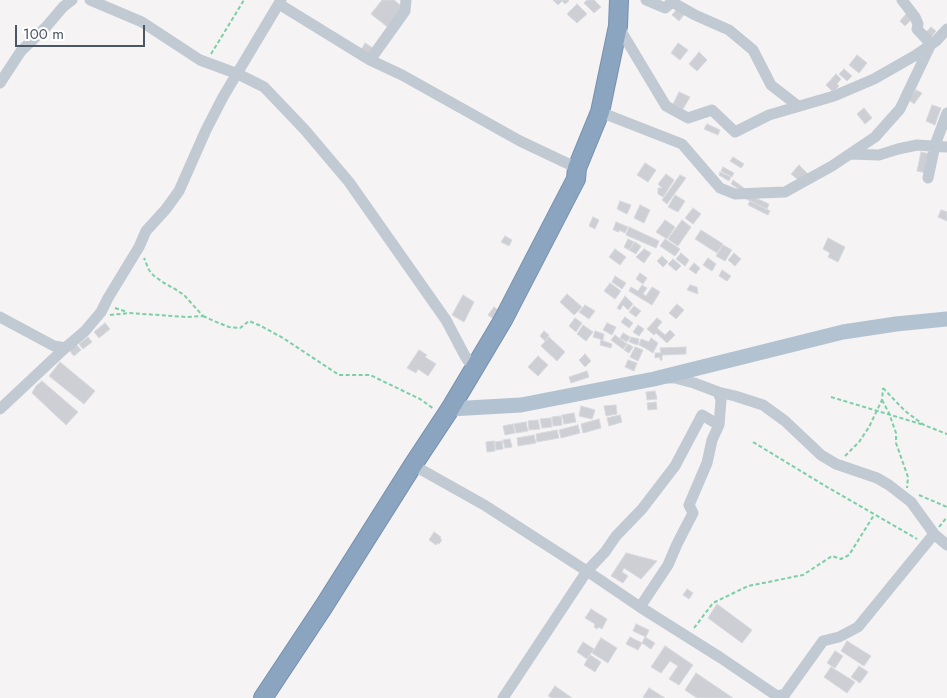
<!DOCTYPE html>
<style>
body{margin:0}
#map{position:relative;width:947px;height:698px;overflow:hidden;background:#f5f3f3;font-family:Jost,sans-serif}
canvas{display:block}
.scale{position:absolute;left:15px;top:25px;width:130px;height:22px;box-sizing:border-box;border:2px solid #4a5661;border-top:0;padding-left:6px;font-size:15px;line-height:18px;white-space:nowrap;color:#4a5661;-webkit-text-stroke:4px #fff;paint-order:stroke}
</style>
<div id="map">
<canvas width="947" height="698"></canvas>
<div class="scale">100 m</div>
</div>
<script>
const context = document.querySelector('canvas').getContext('2d');
context.lineJoin = 'round';
function fillPath(path, color) {
  context.fillStyle = color;
  context.fill(path, 'evenodd');
}
function shape(rows) {
  const path = new Path2D();
  for (const r of rows) {
    path.moveTo(r[0], r[1]);
    for (let i = 2; i < r.length; i += 2) path.lineTo(r[i], r[i + 1]);
  }
  return path;
}
function strokePath(path, color, width, dash) {
  context.strokeStyle = color;
  context.lineWidth = width;
  context.lineCap = dash ? 'butt' : 'round';
  context.setLineDash(dash || []);
  context.stroke(path);
}
const building = shape([
 [382,0,394,0,405,9,390,29,371,14,382,0],
 [553,0,568,0,569,1,565,4,562,1,558,5,553,0],
 [587,0,594,0,601,7,594,13,584,3,587,0],
 [577,4,587,14,577,23,567,14,577,4],
 [677,9,684,15,679,21,672,15,677,9],
 [907,13,912,19,905,26,900,21,907,13],
 [931,27,936,31,930,39,924,34,931,27],
 [365,43,373,48,368,56,360,52,365,43],
 [678,43,688,50,680,60,671,53,678,43],
 [699,52,707,60,697,71,689,64,699,52],
 [857,55,867,63,859,73,849,65,857,55],
 [844,69,852,76,847,81,839,74,844,69],
 [836,74,841,79,837,84,839,86,833,92,826,85,836,74],
 [916,90,922,93,914,104,909,100,916,90],
 [679,92,690,97,683,109,673,104,679,92],
 [932,105,941,108,935,125,926,121,932,105],
 [864,108,872,118,865,124,857,114,864,108],
 [707,124,720,130,718,135,704,129,707,124],
 [921,152,930,154,926,173,917,171,921,152],
 [733,157,744,164,741,168,730,161,733,157],
 [645,163,656,170,648,182,637,175,645,163],
 [799,165,808,174,801,182,791,174,799,165],
 [723,167,734,173,732,177,721,171,723,167],
 [720,172,731,177,729,181,719,175,720,172],
 [666,174,674,180,663,197,658,194,658,188,662,188,658,184,666,174],
 [680,175,686,178,667,204,662,200,680,175],
 [733,180,744,188,742,191,731,184,733,180],
 [675,195,685,201,678,212,668,207,675,195],
 [749,195,769,204,767,209,746,199,749,195],
 [620,201,631,205,627,214,617,209,620,201],
 [750,201,770,211,768,215,748,205,750,201],
 [640,205,650,210,644,223,634,218,640,205],
 [693,208,701,214,693,224,685,218,693,208],
 [941,210,947,212,947,221,938,217,941,210],
 [593,217,599,220,595,229,589,226,593,217],
 [665,220,675,227,667,239,656,232,665,220],
 [682,220,691,227,678,246,668,239,682,220],
 [616,222,628,227,625,233,619,230,619,232,613,230,616,222],
 [629,227,659,241,656,248,626,235,629,227],
 [701,230,723,244,717,253,695,239,701,230],
 [505,236,512,240,509,246,501,242,505,236],
 [828,238,845,247,838,262,828,257,830,253,823,249,828,238],
 [628,239,634,242,629,250,624,247,628,239],
 [665,239,680,249,675,256,660,246,665,239],
 [635,242,641,246,636,254,629,250,635,242],
 [723,245,732,250,725,261,716,256,723,245],
 [615,249,626,257,620,265,609,257,615,249],
 [644,249,651,253,644,263,636,257,644,249],
 [681,253,689,260,685,266,676,259,681,253],
 [734,253,741,259,735,266,728,260,734,253],
 [662,256,668,262,663,267,657,261,662,256],
 [708,258,716,264,712,271,703,265,708,258],
 [673,259,681,266,676,271,668,264,673,259],
 [694,263,700,268,696,274,689,269,694,263],
 [722,270,731,276,727,281,719,276,722,270],
 [640,273,647,278,643,284,636,279,640,273],
 [615,276,626,283,622,289,612,282,615,276],
 [610,283,621,291,615,299,604,291,610,283],
 [642,285,647,288,643,294,646,296,652,287,660,292,652,305,629,291,631,287,638,291,642,285],
 [690,285,697,287,698,294,687,290,690,285],
 [567,294,582,307,574,315,560,302,567,294],
 [463,295,474,302,464,322,452,315,463,295],
 [625,296,633,304,628,310,623,305,620,310,617,308,625,296],
 [677,304,684,310,676,319,669,313,677,304],
 [585,305,595,311,589,319,579,312,585,305],
 [634,306,641,311,636,317,629,312,634,306],
 [494,307,501,312,495,320,488,315,494,307],
 [625,317,633,323,629,328,621,322,625,317],
 [575,318,582,323,576,332,569,326,575,318],
 [657,318,662,322,657,328,665,335,670,330,675,335,667,343,656,333,654,335,647,329,657,318],
 [105,323,110,329,99,338,94,332,105,323],
 [607,323,616,327,612,335,603,330,607,323],
 [583,325,593,332,586,341,577,334,583,325],
 [638,325,644,329,639,336,633,332,638,325],
 [544,331,549,335,545,341,540,336,544,331],
 [595,331,604,334,603,340,593,337,595,331],
 [623,333,630,337,627,342,620,338,623,333],
 [615,335,627,344,623,349,611,340,615,335],
 [88,337,92,342,83,349,79,344,88,337],
 [549,337,565,352,557,361,541,346,549,337],
 [631,337,639,339,638,345,629,342,631,337],
 [651,338,658,343,653,353,645,348,639,345,641,339,649,342,651,338],
 [601,340,612,344,611,348,600,345,601,340],
 [76,344,81,350,74,356,69,350,76,344],
 [628,344,633,347,629,353,624,350,628,344],
 [635,347,643,350,638,361,630,357,635,347],
 [686,347,686,354,662,355,662,360,660,360,660,357,655,358,655,353,661,353,660,348,686,347],
 [419,350,427,355,425,357,436,364,428,376,418,369,416,373,407,368,419,350],
 [585,354,591,361,585,367,579,360,585,354],
 [538,356,548,365,538,376,528,367,538,356],
 [628,360,637,363,634,371,625,367,628,360],
 [60,362,95,391,84,404,49,376,60,362],
 [587,371,589,377,571,383,569,377,587,371],
 [42,381,78,412,66,425,32,393,36,386,42,381],
 [655,391,657,399,647,400,646,392,655,391],
 [656,402,657,409,648,410,647,403,656,402],
 [616,405,617,414,606,416,604,406,616,405],
 [581,406,595,410,592,419,579,416,581,406],
 [574,413,576,422,564,424,562,415,574,413],
 [620,415,622,422,609,426,607,418,620,415],
 [561,416,562,425,553,426,552,417,561,416],
 [551,418,552,427,542,428,540,419,551,418],
 [599,419,601,428,583,433,581,424,599,419],
 [538,420,540,429,529,430,528,421,538,420],
 [526,422,528,431,516,433,514,424,526,422],
 [513,424,515,433,505,435,503,426,513,424],
 [578,425,580,433,561,438,559,430,578,425],
 [557,430,559,438,537,442,536,434,557,430],
 [534,435,536,443,518,446,517,438,534,435],
 [510,439,512,447,505,448,503,440,510,439],
 [494,441,495,451,487,452,486,442,494,441],
 [502,441,503,449,496,450,495,442,502,441],
 [434,532,441,537,440,539,442,540,439,544,437,543,436,545,429,540,434,532],
 [626,553,657,561,641,579,624,568,622,572,628,576,623,583,611,576,626,553],
 [687,589,693,593,689,599,683,595,687,589],
 [717,604,752,630,742,643,708,618,717,604],
 [591,609,607,619,602,629,599,627,597,629,594,627,595,624,585,618,591,609],
 [636,624,649,630,646,637,633,631,636,624],
 [630,637,642,643,638,650,626,644,630,637],
 [645,637,655,643,651,649,642,643,645,637],
 [601,638,617,648,608,663,592,653,601,638],
 [847,641,871,656,864,666,841,651,847,641],
 [583,642,594,649,587,659,577,652,583,642],
 [665,646,693,665,679,685,669,679,678,666,670,661,661,673,651,667,665,646],
 [835,651,843,656,835,668,827,663,835,651],
 [590,655,601,662,595,672,584,665,590,655],
 [859,666,868,672,860,683,851,677,859,666],
 [831,667,855,682,847,693,824,677,831,667],
 [696,673,733,698,697,698,685,690,696,673],
 [555,686,572,698,552,698,548,696,555,686],
 [649,688,665,698,645,698,643,697,649,688]
]);
fillPath(building, '#cdcfd5');
strokePath(building, '#d7d9de', 1);
const highway = shape([
 [263,698,324,606,413,465,450,409,503,320,576,179,577,168,600,112,618,26,619,0]
]);
strokePath(highway, '#7690ad', 20);
strokePath(shape([
 [211,54,244,0],
 [115,308,127,312],
 [110,315,129,313,187,317,203,316,184,295,175,289,164,283,153,275,149,270,144,258],
 [203,316,214,321,229,327,240,328,249,321,261,326,283,338,339,375,370,375,420,399,434,409],
 [883,388,905,411,924,425,947,434],
 [831,397,924,425],
 [882,400,889,413,896,433,896,443,908,477,907,488],
 [753,442,827,487,917,539],
 [845,456,859,442,869,427,882,400,883,388],
 [919,495,947,507],
 [939,527,947,517],
 [694,628,713,603,748,586,803,575,832,556,841,559,849,555,874,515]
]), '#7ad0a6', 2, [4, 2.5]);
strokePath(shape([
 [90,0,142,22,200,60,238,74,264,87,305,130,349,182,446,320,465,356,474,369],
 [406,0,405,11,370,60,402,75,520,141,577,168],
 [646,0,665,8,672,2,695,15,729,30,753,50,771,85,798,106],
 [279,4,370,60],
 [618,26,666,106,688,118,712,110,735,132,769,115,834,96,874,79,916,55,936,41,947,29],
 [0,83,21,51,46,27,63,7,72,0],
 [600,112,682,144,720,188,735,194,785,192,832,166,875,137,900,109,931,44,917,29,918,24,915,17,902,0],
 [850,154,879,155,898,149,917,145,947,147],
 [928,178,935,145,947,113],
 [0,317,54,346,65,348],
 [718,392,735,396,763,405,785,421,821,455,836,464,877,478,889,485,911,502,935,535,947,545],
 [0,409,65,348,85,331,101,312,108,298,139,247,146,231,166,209,179,191,206,130,223,97,281,0],
 [413,465,486,506,587,571,640,607,721,658,780,698],
 [640,607,668,565,677,544,693,513,689,505,707,463,712,440,719,425],
 [503,698,587,571,605,552,616,536,642,509,675,466,702,415,719,425,721,400,718,392,694,383,675,378,667,378],
 [776,698,777,696,785,694,823,641,839,637,858,627,934,534]
]), '#c1cad2', 11);
strokePath(shape([
 [450,409,521,405,654,379,843,332,896,324,947,319]
]), '#b3c2d1', 15);
strokePath(highway, '#8ba5c1', 18);
</script>
